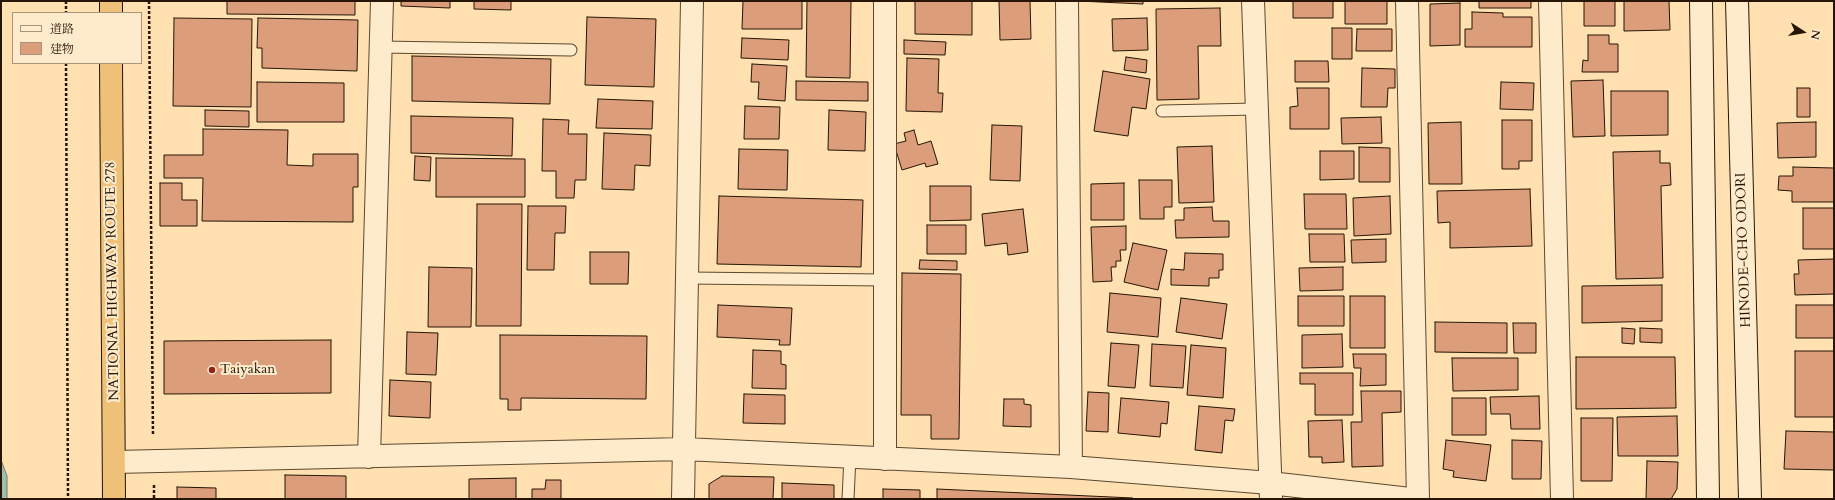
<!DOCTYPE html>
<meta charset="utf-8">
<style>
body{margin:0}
#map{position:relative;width:1835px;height:500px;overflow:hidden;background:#fee0b1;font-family:Cardo,"Noto Serif JP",serif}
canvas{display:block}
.frame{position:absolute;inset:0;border:2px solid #261505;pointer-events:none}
.legend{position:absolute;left:12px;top:12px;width:130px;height:52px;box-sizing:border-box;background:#feebcc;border:1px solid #a8957c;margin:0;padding:5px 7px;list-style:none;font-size:12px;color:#261505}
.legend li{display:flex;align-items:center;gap:8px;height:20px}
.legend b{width:20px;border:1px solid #a8957c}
.north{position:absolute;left:1783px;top:12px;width:40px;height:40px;-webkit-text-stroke:3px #feebcc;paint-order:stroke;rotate:102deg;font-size:11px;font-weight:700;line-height:16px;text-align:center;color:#261505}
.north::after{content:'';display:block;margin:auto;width:14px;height:18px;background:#261505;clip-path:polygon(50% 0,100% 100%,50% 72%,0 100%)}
</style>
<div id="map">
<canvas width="1835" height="500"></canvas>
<div class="frame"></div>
<ul class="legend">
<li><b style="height:5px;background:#feebcc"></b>道路</li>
<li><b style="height:11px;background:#dc9d7b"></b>建物</li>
</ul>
<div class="north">N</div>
</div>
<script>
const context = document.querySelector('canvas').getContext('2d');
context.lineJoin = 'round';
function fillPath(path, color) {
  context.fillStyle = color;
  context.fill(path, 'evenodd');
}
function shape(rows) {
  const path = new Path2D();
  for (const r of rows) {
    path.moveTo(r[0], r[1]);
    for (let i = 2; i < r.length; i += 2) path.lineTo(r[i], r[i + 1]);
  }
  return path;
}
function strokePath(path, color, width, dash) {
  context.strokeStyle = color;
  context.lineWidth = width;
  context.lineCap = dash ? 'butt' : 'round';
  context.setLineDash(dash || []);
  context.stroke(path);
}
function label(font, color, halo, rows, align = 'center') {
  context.font = font + ' Cardo,serif';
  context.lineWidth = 4;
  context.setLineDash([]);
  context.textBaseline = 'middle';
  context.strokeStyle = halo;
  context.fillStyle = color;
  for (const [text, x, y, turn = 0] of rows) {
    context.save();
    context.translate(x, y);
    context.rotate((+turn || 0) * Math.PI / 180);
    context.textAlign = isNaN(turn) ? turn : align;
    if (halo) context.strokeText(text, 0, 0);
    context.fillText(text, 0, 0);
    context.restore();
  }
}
const water = shape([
 [1,460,7,476,7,499,1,499,1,460]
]);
fillPath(water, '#a0bdaf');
strokePath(water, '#6f7a6b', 1);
const building = shape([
 [227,1,355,1,355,15,227,14,227,1],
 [401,1,450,1,450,8,401,6,401,1],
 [474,1,511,1,511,10,474,9,474,1],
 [743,1,802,1,802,29,742,29,743,1],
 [807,1,851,1,850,78,806,77,807,1],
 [915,1,972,1,972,35,915,34,915,1],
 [999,1,1030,1,1031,39,1000,40,999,1],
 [1078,1,1143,1,1143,4,1078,1],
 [1293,1,1333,1,1333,18,1293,18,1293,1],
 [1345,1,1387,1,1387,24,1345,24,1345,1],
 [1479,1,1531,1,1531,8,1479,8,1479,1],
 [1584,1,1615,1,1615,26,1584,26,1584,1],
 [1624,1,1669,1,1670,30,1624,31,1624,1],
 [1460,3,1460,45,1430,46,1430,4,1460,3],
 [1220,8,1221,46,1198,46,1199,99,1157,100,1156,9,1220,8],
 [1472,12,1503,13,1503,17,1532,17,1532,47,1465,47,1465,29,1472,29,1472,12],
 [587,17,656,19,654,87,585,85,587,17],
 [174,18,252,19,251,107,173,106,174,18],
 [258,18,358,20,357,71,262,68,262,48,257,48,258,18],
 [1147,18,1148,50,1113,51,1112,19,1147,18],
 [1332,28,1352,28,1352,59,1332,59,1332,28],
 [1357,29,1392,29,1392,51,1356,51,1357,29],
 [1588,35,1609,35,1609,44,1618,44,1618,72,1582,72,1583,60,1588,61,1588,35],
 [742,38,789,40,788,60,741,58,742,38],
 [904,40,946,42,945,55,904,54,904,40],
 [412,56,551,59,550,104,412,101,412,56],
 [1126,57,1147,60,1146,73,1124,70,1126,57],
 [907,58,939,59,938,93,943,93,942,112,906,111,907,58],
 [1295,61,1328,61,1329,82,1295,82,1295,61],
 [752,64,787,66,785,101,758,99,759,82,751,82,752,64],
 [1362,68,1395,69,1395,88,1388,88,1387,107,1361,107,1362,68],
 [1103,71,1150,79,1146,109,1132,107,1128,136,1094,131,1103,71],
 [1603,80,1605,136,1573,137,1571,81,1603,80],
 [796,81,868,82,868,101,796,100,796,81],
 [257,82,344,83,344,122,257,122,257,82],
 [1501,82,1534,83,1533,110,1500,109,1501,82],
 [1297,88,1329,88,1329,129,1290,129,1290,107,1298,106,1297,88],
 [1797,88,1810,88,1810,117,1797,117,1797,88],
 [1611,91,1668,91,1668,135,1611,136,1611,91],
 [598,99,653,101,652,129,596,128,598,99],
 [745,106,780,107,779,139,744,139,745,106],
 [205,110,249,111,249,127,205,126,205,110],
 [829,110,866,112,865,151,828,150,829,110],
 [411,116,513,118,512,156,411,153,411,116],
 [1381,117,1382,143,1342,144,1341,118,1381,117],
 [543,119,569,120,568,134,587,134,586,180,575,180,574,198,556,198,556,171,542,171,543,119],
 [1502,120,1532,120,1532,161,1519,161,1519,169,1502,169,1502,120],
 [1461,122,1462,184,1429,184,1428,123,1461,122],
 [1816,122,1816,157,1778,158,1777,123,1816,122],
 [992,125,1022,126,1020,181,990,180,992,125],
 [203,129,288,130,287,165,313,166,313,154,358,154,358,187,353,187,353,222,202,221,203,178,164,178,164,155,203,155,203,129],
 [914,130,918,145,931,141,938,164,926,167,925,163,902,170,894,144,906,141,904,133,914,130],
 [604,133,651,135,650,166,635,165,634,190,602,189,604,133],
 [1212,146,1214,202,1179,203,1177,147,1212,146],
 [1359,147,1390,148,1390,182,1359,182,1359,147],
 [739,149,788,150,787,190,738,189,739,149],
 [1320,151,1354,151,1354,179,1320,180,1320,151],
 [1660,151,1660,163,1670,163,1671,185,1661,186,1663,278,1616,279,1613,152,1660,151],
 [415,156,431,157,430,181,414,180,415,156],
 [436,158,525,159,525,197,436,197,436,158],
 [1793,167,1834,168,1834,202,1792,202,1792,191,1778,190,1779,176,1793,176,1793,167],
 [1139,180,1172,180,1172,207,1164,207,1164,219,1140,219,1139,180],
 [160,183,182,183,182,200,197,200,197,226,160,226,160,183],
 [1124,183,1124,220,1091,220,1091,184,1124,183],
 [930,186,971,186,971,220,930,221,930,186],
 [1530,189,1532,246,1450,248,1450,222,1438,223,1437,191,1530,189],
 [1304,194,1346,194,1347,229,1305,229,1304,194],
 [719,196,863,200,861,267,717,264,719,196],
 [1390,196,1391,234,1354,236,1353,198,1390,196],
 [477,204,522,204,521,326,476,326,477,204],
 [528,206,566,206,565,233,555,233,554,270,527,270,528,206],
 [1212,207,1213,221,1229,221,1229,237,1176,238,1175,220,1184,220,1184,208,1212,207],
 [1803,208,1834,208,1834,249,1803,249,1803,208],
 [1023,209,1028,252,1008,255,1007,243,985,246,982,214,1023,209],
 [927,225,966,225,966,254,927,254,927,225],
 [1126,226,1126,250,1120,250,1121,261,1116,261,1116,267,1111,267,1112,281,1093,282,1091,227,1126,226],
 [1309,234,1344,234,1345,262,1310,262,1309,234],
 [1386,239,1386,262,1352,263,1351,240,1386,239],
 [1133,243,1167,250,1158,290,1124,282,1133,243],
 [590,252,629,252,628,284,590,284,590,252],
 [1185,253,1223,254,1223,270,1219,270,1219,278,1209,278,1209,286,1171,285,1171,269,1184,270,1185,253],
 [1834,259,1834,294,1795,295,1794,274,1799,274,1798,260,1834,259],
 [920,260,957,261,957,270,919,269,920,260],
 [429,267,472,268,471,327,428,327,429,267],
 [1343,267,1343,290,1300,291,1299,268,1343,267],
 [902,273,961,274,959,439,931,439,931,415,901,415,902,273],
 [1662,285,1662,321,1582,323,1582,286,1662,285],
 [1110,293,1161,298,1158,337,1107,332,1110,293],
 [1298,296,1344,296,1344,326,1298,326,1298,296],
 [1350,296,1385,296,1385,348,1350,348,1350,296],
 [1181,298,1227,304,1222,339,1176,332,1181,298],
 [718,305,792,308,790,345,779,345,780,340,717,337,718,305],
 [1796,305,1834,305,1834,338,1796,338,1796,305],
 [1435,322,1507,323,1507,353,1435,352,1435,322],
 [1513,323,1536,323,1536,353,1514,353,1513,323],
 [1622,328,1635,329,1634,344,1622,343,1622,328],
 [1640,328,1662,329,1662,343,1640,342,1640,328],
 [407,332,438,333,436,375,406,374,407,332],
 [1342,334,1343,367,1302,368,1302,335,1342,334],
 [500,335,647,336,646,399,521,398,521,410,508,410,508,399,500,399,500,335],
 [331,340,331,393,164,394,164,341,331,340],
 [1111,343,1139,345,1135,388,1108,386,1111,343],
 [1152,344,1186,346,1183,388,1150,386,1152,344],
 [1191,345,1226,348,1223,398,1187,395,1191,345],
 [753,350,781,351,781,364,786,365,786,389,752,388,753,350],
 [1795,351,1834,351,1834,417,1795,417,1795,351],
 [1353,354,1386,354,1386,385,1360,386,1361,368,1354,368,1353,354],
 [1576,357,1675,357,1676,408,1576,409,1576,357],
 [1452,358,1518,358,1518,390,1453,391,1452,358],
 [1300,373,1353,373,1353,415,1315,415,1315,384,1300,384,1300,373],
 [390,380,431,382,430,418,389,416,390,380],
 [1361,391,1401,391,1401,412,1382,413,1383,466,1352,467,1351,422,1362,422,1361,391],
 [1088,392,1109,393,1108,432,1086,431,1088,392],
 [744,394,785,395,785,424,743,423,744,394],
 [1539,396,1540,429,1511,429,1510,414,1491,414,1490,397,1539,396],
 [1121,398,1169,402,1167,424,1161,423,1160,437,1118,433,1121,398],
 [1452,398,1486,398,1486,435,1452,435,1452,398],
 [1004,399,1024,399,1024,404,1031,405,1031,427,1003,426,1004,399],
 [1199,406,1235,409,1233,421,1225,420,1222,453,1195,450,1199,406],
 [1677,416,1678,456,1618,456,1617,417,1677,416],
 [1581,418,1613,418,1612,481,1581,481,1581,418],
 [1342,420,1344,462,1322,463,1322,457,1309,457,1308,421,1342,420],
 [1786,431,1834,432,1834,470,1784,469,1786,431],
 [1446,440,1491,445,1486,481,1453,477,1454,471,1443,469,1446,440],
 [1512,440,1542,441,1541,479,1512,479,1512,440],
 [1647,461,1678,462,1677,489,1671,499,1646,499,1647,461],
 [285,475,346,476,346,499,285,499,285,475],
 [722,476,774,477,773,499,709,499,709,484,722,476],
 [516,478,516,499,469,499,469,479,516,478],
 [546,480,561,480,561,499,532,499,532,489,545,489,546,480],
 [782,483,834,485,834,499,782,499,782,483],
 [177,487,216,488,216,499,177,499,177,487],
 [883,489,920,490,920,499,883,499,883,489],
 [937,489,1133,498,1133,499,937,499,937,489]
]);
fillPath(building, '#dc9d7b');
strokePath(building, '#261505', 1);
const lane = shape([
 [381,47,571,50],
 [1162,111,1256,109],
 [687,278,885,280],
 [848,499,850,456]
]);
const street = shape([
 [885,1,885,459],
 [1067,1,1071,467],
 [1253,1,1271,499],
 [1407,1,1418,499],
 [1550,1,1562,499],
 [369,457,382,1],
 [115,462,684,449,1071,467,1270,483,1410,499],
 [683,499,692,1]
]);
const secondary = shape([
 [1701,1,1708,499],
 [1737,1,1750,499]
]);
const highway = shape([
 [111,1,111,13],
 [111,63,114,499]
]);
strokePath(lane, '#5c4830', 13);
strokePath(street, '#5c4830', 24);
strokePath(secondary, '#261505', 24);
strokePath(highway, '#261505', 24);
strokePath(shape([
 [66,1,66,13],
 [149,1,153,436],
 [66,63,68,499],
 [154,485,154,499]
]), '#261505', 2.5, [3, 2]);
strokePath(lane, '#feebcc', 11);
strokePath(street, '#feebcc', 22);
strokePath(secondary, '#feebcc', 22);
strokePath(highway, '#efc078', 22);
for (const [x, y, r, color] of [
 [212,370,4,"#8f2418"]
]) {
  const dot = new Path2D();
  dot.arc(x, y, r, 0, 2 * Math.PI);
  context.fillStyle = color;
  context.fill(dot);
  strokePath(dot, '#feebcc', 1.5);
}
label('14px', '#261505', '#feebcc', [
 ["HINODE-CHO ODORI",1744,250,-92],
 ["NATIONAL HIGHWAY ROUTE 278",113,281,-91]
]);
label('14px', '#261505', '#feebcc', [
 ["Taiyakan",220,370]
], 'left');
</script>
